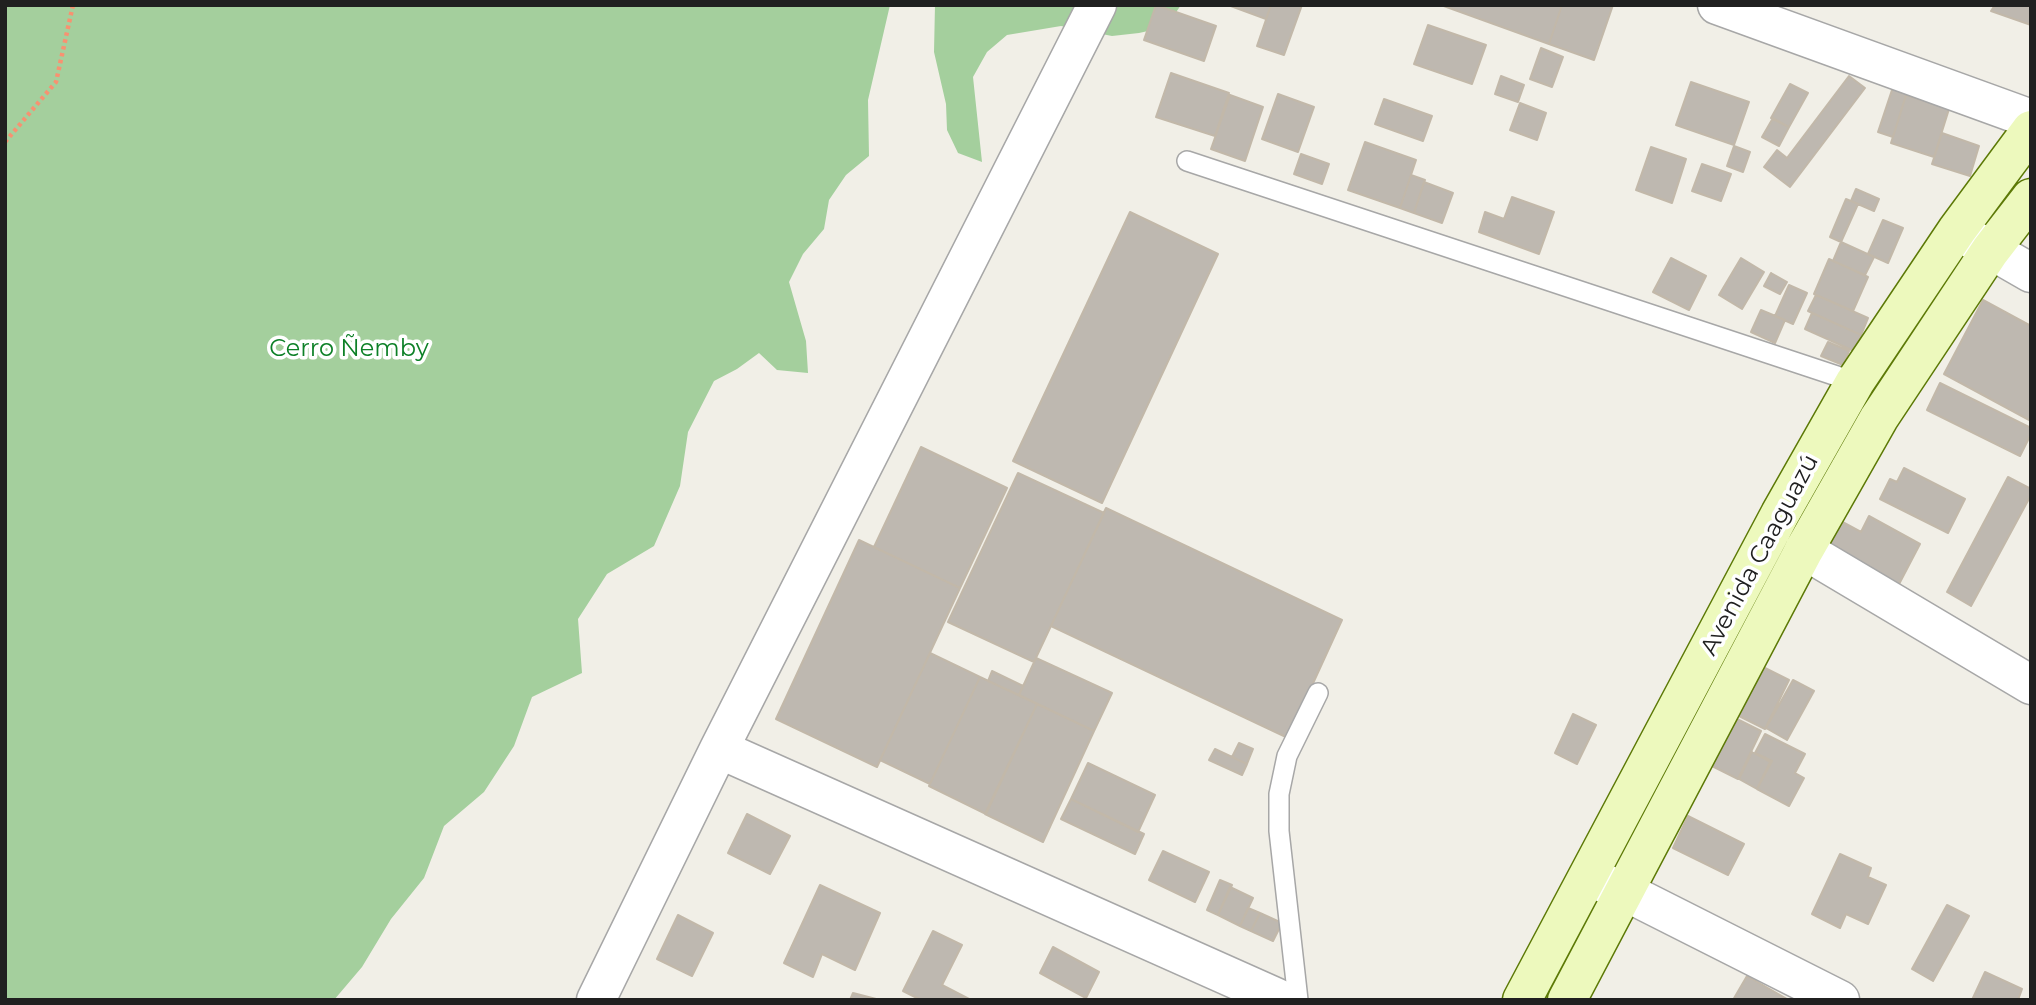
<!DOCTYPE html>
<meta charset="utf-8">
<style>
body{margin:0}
#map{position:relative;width:2036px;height:1005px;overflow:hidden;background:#f1efe7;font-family:Montserrat,sans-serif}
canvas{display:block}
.frame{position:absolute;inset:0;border:7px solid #202020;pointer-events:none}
</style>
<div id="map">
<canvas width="2036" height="1005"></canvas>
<div class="frame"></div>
</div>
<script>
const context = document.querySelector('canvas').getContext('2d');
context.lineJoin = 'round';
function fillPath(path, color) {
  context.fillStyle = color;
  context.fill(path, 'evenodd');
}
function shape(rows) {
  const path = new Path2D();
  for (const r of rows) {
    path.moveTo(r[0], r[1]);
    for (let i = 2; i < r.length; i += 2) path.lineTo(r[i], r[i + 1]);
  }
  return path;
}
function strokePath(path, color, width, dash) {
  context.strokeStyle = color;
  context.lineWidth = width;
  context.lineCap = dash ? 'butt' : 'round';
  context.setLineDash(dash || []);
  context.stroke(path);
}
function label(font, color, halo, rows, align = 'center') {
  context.font = font + ' Montserrat,sans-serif';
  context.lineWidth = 7;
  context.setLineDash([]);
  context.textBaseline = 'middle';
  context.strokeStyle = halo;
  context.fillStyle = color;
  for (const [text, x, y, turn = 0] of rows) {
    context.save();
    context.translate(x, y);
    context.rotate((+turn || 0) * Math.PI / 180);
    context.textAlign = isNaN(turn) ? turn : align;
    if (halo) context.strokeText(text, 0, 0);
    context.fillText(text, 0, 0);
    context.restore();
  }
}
fillPath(shape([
 [5,5,890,5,868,100,869,156,846,175,829,200,824,229,803,254,789,282,806,341,808,373,777,370,759,353,737,369,714,381,688,432,680,486,654,546,607,574,578,619,582,673,532,697,514,746,484,792,444,826,424,878,391,919,362,967,334,1000,5,1000],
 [935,5,1181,5,1166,27,1139,33,1112,36,1061,26,1007,35,987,52,973,77,982,162,958,153,947,130,946,104,934,52]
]), '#a4cf9d');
const building = shape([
 [1156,5,1216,26,1204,61,1144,40,1156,5],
 [1228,5,1271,5,1266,19,1228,5],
 [1271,5,1302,5,1284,55,1257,46,1271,5],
 [1441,5,1562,5,1549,44,1441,5],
 [1562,5,1613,5,1594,60,1549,44,1562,5],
 [1995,5,2031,5,2031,25,1991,11,1995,5],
 [1428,25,1486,45,1472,84,1414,64,1428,25],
 [1541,48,1563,57,1552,87,1530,79,1541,48],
 [1171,73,1229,93,1215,136,1156,117,1171,73],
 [1501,76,1524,85,1518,102,1495,94,1501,76],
 [1849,76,1865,88,1790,187,1764,167,1777,150,1787,158,1849,76],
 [1691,82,1749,102,1734,145,1676,125,1691,82],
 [1790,84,1808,93,1789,127,1771,118,1790,84],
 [1893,87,1907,92,1893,137,1878,132,1893,87],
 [1278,94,1314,107,1298,152,1262,139,1278,94],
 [1230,95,1263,107,1245,161,1211,149,1230,95],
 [1906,95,1949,109,1934,157,1891,143,1906,95],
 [1384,99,1432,116,1423,141,1375,124,1384,99],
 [1520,103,1546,113,1537,140,1510,130,1520,103],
 [1773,118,1789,127,1779,146,1762,137,1773,118],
 [1942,133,1979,146,1970,176,1932,164,1942,133],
 [1365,142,1416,160,1400,208,1348,190,1365,142],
 [1734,146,1750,152,1743,172,1727,166,1734,146],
 [1651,147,1686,159,1672,203,1636,190,1651,147],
 [1301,154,1329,164,1322,184,1294,174,1301,154],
 [1702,164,1731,174,1721,201,1692,191,1702,164],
 [1411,175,1425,180,1414,213,1400,208,1411,175],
 [1424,182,1453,193,1442,223,1414,213,1424,182],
 [1856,189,1879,199,1874,211,1851,201,1856,189],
 [1512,197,1554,212,1539,254,1479,232,1485,212,1504,219,1512,197],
 [1846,199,1858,204,1841,242,1830,237,1846,199],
 [1130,212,1218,254,1102,503,1013,461,1130,212],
 [1883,220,1903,228,1888,263,1868,254,1883,220],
 [1841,242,1874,257,1865,275,1833,261,1841,242],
 [1671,258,1706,276,1689,310,1653,292,1671,258],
 [1741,258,1764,272,1742,309,1719,295,1741,258],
 [1829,259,1868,277,1853,311,1814,294,1829,259],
 [1771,273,1787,282,1780,294,1764,286,1771,273],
 [1789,285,1807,293,1793,324,1775,316,1789,285],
 [1816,295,1868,318,1861,335,1808,311,1816,295],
 [1983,300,2031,326,2031,421,1944,374,1983,300],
 [1761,310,1785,320,1775,343,1751,332,1761,310],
 [1812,313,1861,335,1854,351,1805,329,1812,313],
 [1828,342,1849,351,1843,365,1821,356,1828,342],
 [1940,383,2031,428,2031,434,2020,456,1927,410,1940,383],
 [921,447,1007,488,960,588,874,547,921,447],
 [1904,468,1965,499,1948,533,1880,499,1890,479,1897,482,1904,468],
 [1018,473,1104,513,1034,662,948,622,1018,473],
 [2008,477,2031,489,2031,495,1971,606,1947,592,2008,477],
 [1106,508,1342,620,1288,738,1051,626,1106,508],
 [1869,516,1920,544,1897,588,1823,548,1837,519,1861,532,1869,516],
 [859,540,960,588,877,767,776,719,859,540],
 [930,653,980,677,930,784,880,760,930,653],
 [1036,658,1112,693,1094,731,1019,695,1036,658],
 [1759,665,1789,680,1765,729,1735,714,1759,665],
 [992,671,1023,686,1019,695,988,681,992,671],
 [980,677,1037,704,986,814,929,786,980,677],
 [1793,680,1814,691,1787,740,1766,728,1793,680],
 [1037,704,1094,731,1043,842,985,814,1037,704],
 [1573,714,1596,725,1577,764,1555,753,1573,714],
 [1733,717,1761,731,1738,779,1710,765,1733,717],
 [1765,734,1805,754,1795,773,1804,778,1789,806,1757,789,1772,761,1755,753,1765,734],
 [1239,743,1253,749,1247,764,1232,757,1239,743],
 [1215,749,1247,764,1242,775,1209,760,1215,749],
 [1752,752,1770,762,1757,789,1739,779,1752,752],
 [1088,763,1155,795,1138,832,1071,799,1088,763],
 [1071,799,1144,834,1135,854,1061,819,1071,799],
 [747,814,790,836,770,874,728,853,747,814],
 [1688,816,1744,844,1728,875,1673,848,1688,816],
 [1163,851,1209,872,1195,902,1149,880,1163,851],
 [1840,854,1871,868,1868,877,1886,885,1868,924,1846,914,1840,928,1812,914,1840,854],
 [1220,880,1232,885,1218,915,1207,910,1220,880],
 [820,885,880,913,855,970,822,954,813,977,784,963,820,885],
 [1230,887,1253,898,1240,926,1218,915,1230,887],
 [1947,905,1969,916,1933,981,1912,969,1947,905],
 [1248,908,1260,913,1251,931,1240,926,1248,908],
 [1260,913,1282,923,1273,941,1251,931,1260,913],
 [678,915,713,933,692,976,657,959,678,915],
 [933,931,962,945,942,985,971,1000,921,1000,903,991,933,931],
 [1053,947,1099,972,1086,998,1040,973,1053,947],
 [1985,972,2022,989,2018,1000,1972,1000,1985,972],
 [1747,976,1787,999,1787,1000,1733,1000,1747,976],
 [853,993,880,1000,850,1000,853,993]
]);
fillPath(building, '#beb8b0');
strokePath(building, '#c2b8a9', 2);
const lane = shape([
 [1187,161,1855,382],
 [1298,1000,1279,831,1279,794,1287,756,1318,693]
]);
const street = shape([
 [1717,5,2031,119],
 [1963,234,2031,273],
 [1804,550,2031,685],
 [719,749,1282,1000],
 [1593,879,1624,891,1840,1000],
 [596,1000,719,749,1097,5]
]);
const secondary = shape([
 [1522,1000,1780,514,1855,382,1957,230,2031,130],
 [1567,1000,1804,550,1879,418,1990,251,2031,198]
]);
strokePath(lane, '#a7a7a7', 22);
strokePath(street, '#a7a7a7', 41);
strokePath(secondary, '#5c7906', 41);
strokePath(shape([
 [5,142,56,82,73,5]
]), '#f89271', 4.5, [3.5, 3.5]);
strokePath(lane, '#fff', 19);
strokePath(street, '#fff', 38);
strokePath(secondary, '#edf9bd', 38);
label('24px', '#0d8027', '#fff', [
 ["Cerro Ñemby",349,349]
]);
label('24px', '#202020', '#fff', [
 ["Avenida Caaguazú",1760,555,-62]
]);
</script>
